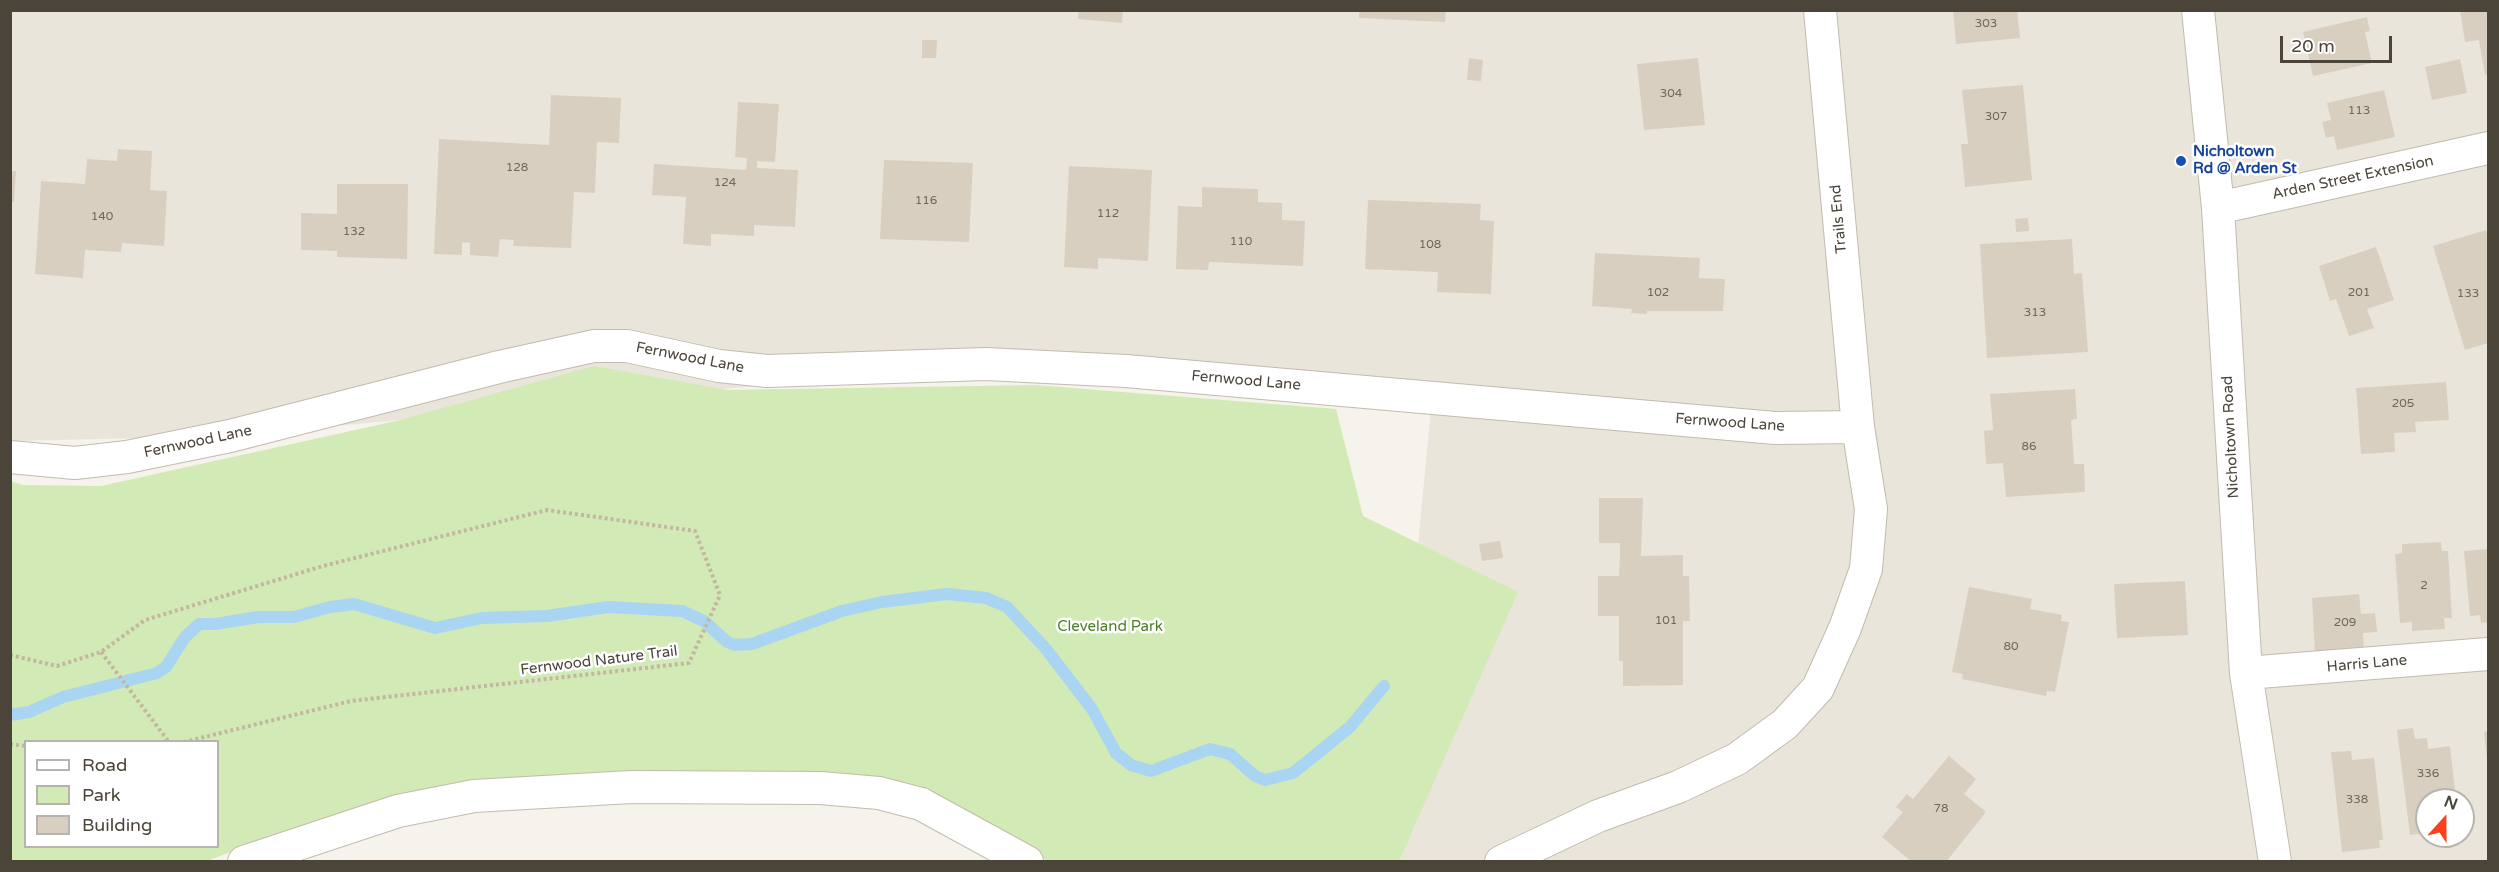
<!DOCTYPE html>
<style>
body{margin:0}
#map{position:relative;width:2499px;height:872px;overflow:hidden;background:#f6f3ec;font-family:"Varela Round",sans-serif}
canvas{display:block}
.frame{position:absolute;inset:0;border:12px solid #4b4439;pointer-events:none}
.legend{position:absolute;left:24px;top:740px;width:195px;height:108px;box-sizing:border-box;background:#fff;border:2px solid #b7b4b0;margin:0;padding:8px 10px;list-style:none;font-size:18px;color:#4b4439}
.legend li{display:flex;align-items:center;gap:12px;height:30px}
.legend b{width:30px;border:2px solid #b7b4b0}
.north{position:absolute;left:2415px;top:788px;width:60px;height:60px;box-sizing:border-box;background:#fff;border:2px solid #b7b4b0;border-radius:50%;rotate:21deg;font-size:16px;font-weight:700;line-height:24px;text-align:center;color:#4b4439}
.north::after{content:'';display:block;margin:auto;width:21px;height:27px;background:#fc3f1d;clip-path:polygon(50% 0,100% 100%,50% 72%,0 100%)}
.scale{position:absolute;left:2280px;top:36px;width:112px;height:27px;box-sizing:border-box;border:3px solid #4b4439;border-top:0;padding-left:8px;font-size:18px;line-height:21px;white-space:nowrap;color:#4b4439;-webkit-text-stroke:4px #fff;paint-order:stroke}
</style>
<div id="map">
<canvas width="2499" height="872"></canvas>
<div class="frame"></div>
<ul class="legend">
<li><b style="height:8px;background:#fff"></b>Road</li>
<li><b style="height:16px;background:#d2eab5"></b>Park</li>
<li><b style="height:16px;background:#d8cfc1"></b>Building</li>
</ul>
<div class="north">N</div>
<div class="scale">20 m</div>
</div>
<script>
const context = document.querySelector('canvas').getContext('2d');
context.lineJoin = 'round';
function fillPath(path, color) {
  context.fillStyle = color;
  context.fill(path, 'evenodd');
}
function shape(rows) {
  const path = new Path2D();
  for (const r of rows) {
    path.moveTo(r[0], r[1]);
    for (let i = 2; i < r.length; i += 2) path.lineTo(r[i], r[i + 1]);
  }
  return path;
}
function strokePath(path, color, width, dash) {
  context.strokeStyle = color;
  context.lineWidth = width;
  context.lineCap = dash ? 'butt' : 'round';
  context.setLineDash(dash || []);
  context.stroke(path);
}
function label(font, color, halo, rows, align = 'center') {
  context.font = font + ' "Varela Round",sans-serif';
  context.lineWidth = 5;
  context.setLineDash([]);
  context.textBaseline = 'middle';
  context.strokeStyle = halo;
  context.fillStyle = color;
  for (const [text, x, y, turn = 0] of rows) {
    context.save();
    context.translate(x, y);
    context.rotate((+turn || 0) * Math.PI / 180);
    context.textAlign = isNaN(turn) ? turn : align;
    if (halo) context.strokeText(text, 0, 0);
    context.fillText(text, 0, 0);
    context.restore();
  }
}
fillPath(shape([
 [10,11,2488,11,2488,861,1388,861,1432,398,986,364,230,436,11,441],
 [2427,800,2463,800,2463,836,2427,836]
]), '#eae5da');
fillPath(shape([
 [594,366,728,390,1035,385,1336,409,1363,516,1518,592,1399,861,1048,861,914,788,609,777,259,841,207,861,11,861,10,481,23,485,101,486,396,421],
 [26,742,218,742,218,846,26,846]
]), '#d2eab5');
strokePath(shape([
 [10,715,29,712,63,697,157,673,166,667,185,637,199,624,215,624,258,617,294,617,330,607,354,604,435,628,482,618,547,616,608,607,682,611,704,621,727,642,735,645,752,644,842,611,882,602,947,594,986,598,1007,607,1046,649,1092,709,1116,753,1131,765,1151,771,1210,749,1230,754,1255,776,1265,780,1293,773,1350,727,1384,686]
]), '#a9d4f2', 12);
fillPath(shape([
 [1079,10,1123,10,1122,23,1078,19],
 [1359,10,1446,10,1445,22,1359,18],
 [1953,10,2017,10,2020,38,1956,44],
 [2460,10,2488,10,2488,74,2485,75,2479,40,2465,42],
 [2367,17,2370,31,2365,32,2372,63,2313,76,2303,32],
 [922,40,937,40,936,58,922,58],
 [1469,58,1483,60,1481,81,1467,80],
 [1698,58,1705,125,1644,130,1637,64],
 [2460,59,2467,93,2432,100,2425,67],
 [2023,85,2032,180,1965,187,1961,144,1968,144,1962,90],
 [2384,90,2395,137,2337,150,2334,136,2326,138,2322,122,2331,120,2327,103],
 [551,95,621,98,619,143,597,142,595,193,574,192,571,248,513,246,514,240,500,239,498,257,470,255,470,243,462,242,462,255,434,254,439,139,549,145],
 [738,102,779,104,775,162,757,161,757,168,798,170,795,227,754,225,754,236,711,234,711,246,683,244,686,197,652,195,654,164,746,170,747,158,735,157],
 [118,149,152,151,150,190,167,191,164,246,122,243,121,252,85,250,83,278,35,274,41,181,85,184,87,159,117,161],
 [884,160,973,163,969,242,880,239],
 [1069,166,1152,170,1148,261,1098,258,1098,269,1064,267],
 [10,171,16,171,14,202,10,202],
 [337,184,408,184,407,259,337,257,337,251,301,250,301,213,337,214],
 [1202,187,1258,189,1258,202,1282,203,1282,220,1305,221,1303,266,1209,262,1208,270,1176,269,1178,206,1202,207],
 [1368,200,1481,204,1480,220,1494,221,1491,294,1437,292,1438,272,1365,269],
 [2028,218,2029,231,2016,232,2015,219],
 [2486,230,2488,239,2488,343,2465,350,2433,246],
 [2072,239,2074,274,2082,273,2088,352,1987,358,1980,244],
 [2376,247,2394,300,2367,309,2374,328,2349,336,2336,299,2330,301,2319,266],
 [1595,253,1700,258,1699,278,1725,279,1723,311,1647,311,1647,314,1631,313,1632,309,1592,306],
 [2446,382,2449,420,2415,422,2416,432,2394,433,2395,452,2361,454,2356,388],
 [2075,389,2077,419,2071,420,2074,464,2084,464,2085,492,2006,497,2003,463,1986,464,1984,431,1993,430,1990,394],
 [1599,498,1643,498,1641,556,1683,555,1683,576,1689,576,1690,621,1683,621,1683,685,1623,686,1623,661,1619,661,1619,616,1598,616,1598,576,1619,576,1620,558,1620,543,1599,543],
 [1500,541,1503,558,1482,561,1479,544],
 [2441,542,2442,551,2448,551,2452,618,2444,618,2445,629,2412,631,2412,622,2400,623,2395,554,2402,553,2402,544],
 [2488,549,2488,622,2481,623,2480,615,2470,616,2464,551],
 [2185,581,2188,635,2117,638,2114,584],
 [1969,587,2032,599,2030,609,2062,615,2061,621,2069,622,2055,692,2047,691,2046,696,1962,679,1963,674,1952,672],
 [2359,594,2361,614,2375,613,2377,632,2363,633,2364,651,2315,653,2312,598],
 [2413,728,2415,739,2427,738,2428,749,2450,746,2456,800,2427,800,2427,833,2410,835,2397,730],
 [2488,731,2488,760,2487,760,2484,732],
 [2351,751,2352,760,2374,758,2383,840,2379,840,2380,848,2342,852,2331,752],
 [1949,756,1976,779,1964,794,1986,812,1946,862,1912,862,1882,837,1903,812,1896,807,1907,794,1913,799]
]), '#d8cfc1');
const minor = shape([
 [2198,10,2218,208,2246,673,2275,862],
 [2218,208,2488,148],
 [10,457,75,463,127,457,230,436,499,367,594,346,627,346,719,366,767,371,986,364,1126,371,1775,428,1858,427],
 [2246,673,2488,654],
 [244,862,398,811,474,796,631,787,820,788,879,793,921,804,1027,862],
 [1501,862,1598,816,1678,787,1737,759,1785,724,1818,688,1845,628,1866,569,1871,509,1858,427,1820,10]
]);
strokePath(minor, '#c2bbae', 34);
strokePath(shape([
 [101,652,169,742],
 [10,655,57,666,101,652,145,620,323,566,547,510,695,531,720,595,689,663,351,701,184,742],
 [10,744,26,746]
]), '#c4b79f', 4, [3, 3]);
strokePath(minor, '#fff', 32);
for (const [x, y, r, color] of [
 [2181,161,6,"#1a4fb4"]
]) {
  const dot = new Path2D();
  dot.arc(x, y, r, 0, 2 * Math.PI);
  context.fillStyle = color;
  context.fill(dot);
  strokePath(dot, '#fff', 2);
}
label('12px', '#6e675b', null, [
 ["303",1986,24],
 ["304",1671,94],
 ["113",2359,111],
 ["307",1996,117],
 ["128",517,168],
 ["124",725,183],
 ["116",926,201],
 ["112",1108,214],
 ["140",102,217],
 ["132",354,232],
 ["110",1241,242],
 ["108",1430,245],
 ["102",1658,293],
 ["201",2359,293],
 ["133",2468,294],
 ["313",2035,313],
 ["205",2403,404],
 ["86",2029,447],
 ["2",2424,586],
 ["101",1666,621],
 ["209",2345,623],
 ["80",2011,647],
 ["336",2428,774],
 ["338",2357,800],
 ["78",1941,809]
]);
label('bold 15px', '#164399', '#fff', [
 ["Nicholtown",2193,152],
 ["Rd @ Arden St",2193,169]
], 'left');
label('15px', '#4b4439', '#fff', [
 ["Arden Street Extension",2353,178,-12],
 ["Trails End",1839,219,-95],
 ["Fernwood Lane",690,358,11],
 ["Fernwood Lane",1246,381,5],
 ["Fernwood Lane",1730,423,4],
 ["Nicholtown Road",2231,437,-93],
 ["Fernwood Lane",198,442,-12],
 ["Fernwood Nature Trail",599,661,-7],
 ["Harris Lane",2367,664,-5]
]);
label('15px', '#4a7f2a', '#fff', [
 ["Cleveland Park",1110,627]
]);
</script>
